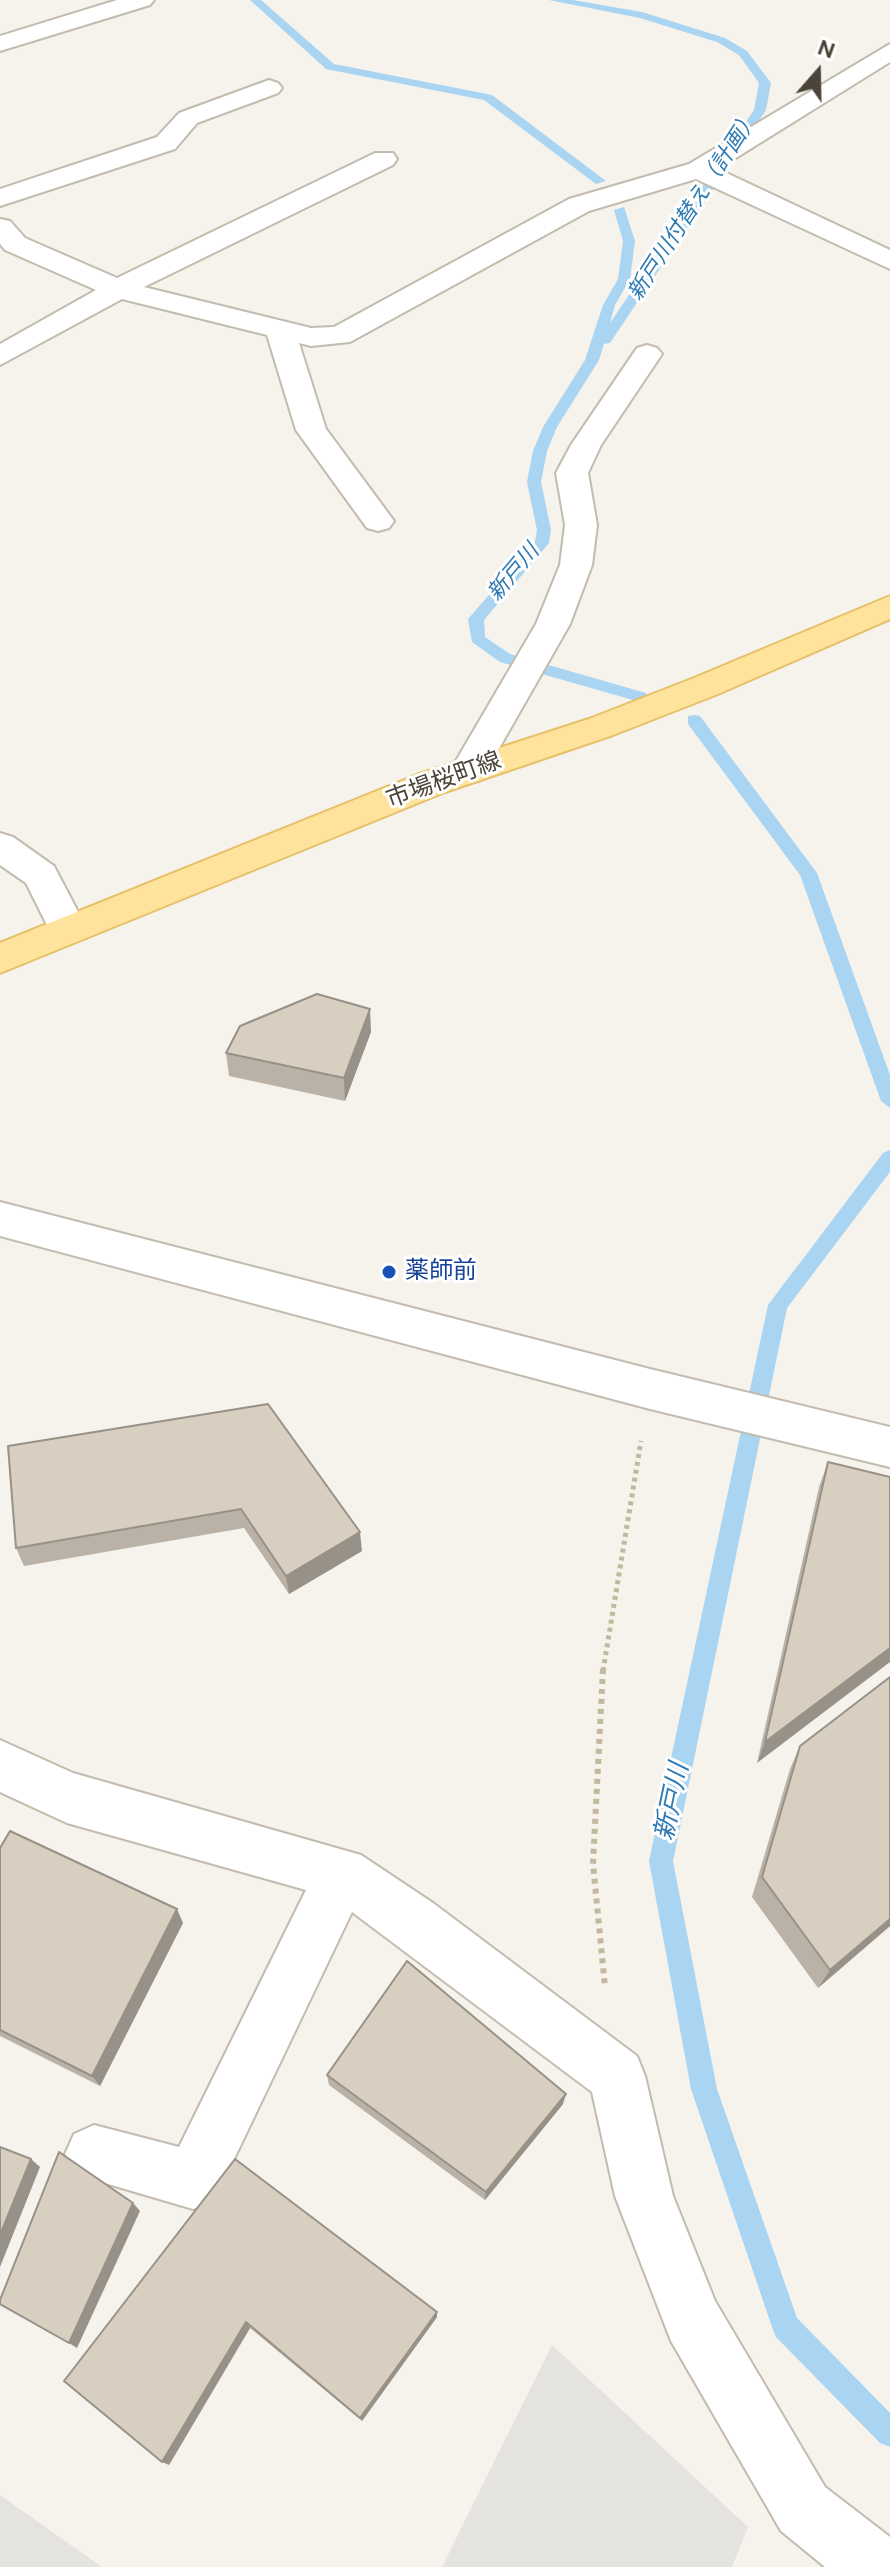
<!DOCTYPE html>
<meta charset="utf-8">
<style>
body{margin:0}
#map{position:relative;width:890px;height:2567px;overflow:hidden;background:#f6f3ec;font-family:"DM Sans",sans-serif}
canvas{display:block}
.north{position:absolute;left:778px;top:32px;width:80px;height:80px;-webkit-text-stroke:6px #fff;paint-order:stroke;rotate:20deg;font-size:22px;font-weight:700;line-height:32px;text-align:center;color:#4b4439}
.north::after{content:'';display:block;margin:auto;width:28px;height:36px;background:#4b4439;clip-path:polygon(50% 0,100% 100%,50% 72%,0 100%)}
</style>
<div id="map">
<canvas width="890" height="2567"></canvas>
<div class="north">N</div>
</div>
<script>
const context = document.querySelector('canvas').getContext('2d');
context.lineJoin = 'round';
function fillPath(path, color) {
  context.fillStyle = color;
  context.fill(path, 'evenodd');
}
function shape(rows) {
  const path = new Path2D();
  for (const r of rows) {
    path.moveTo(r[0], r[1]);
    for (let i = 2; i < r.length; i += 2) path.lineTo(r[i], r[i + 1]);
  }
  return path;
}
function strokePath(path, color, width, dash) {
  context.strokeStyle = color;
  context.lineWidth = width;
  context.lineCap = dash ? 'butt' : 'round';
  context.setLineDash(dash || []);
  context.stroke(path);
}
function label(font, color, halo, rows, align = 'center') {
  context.font = font + ' "DM Sans","Noto Sans JP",sans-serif';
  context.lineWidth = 6;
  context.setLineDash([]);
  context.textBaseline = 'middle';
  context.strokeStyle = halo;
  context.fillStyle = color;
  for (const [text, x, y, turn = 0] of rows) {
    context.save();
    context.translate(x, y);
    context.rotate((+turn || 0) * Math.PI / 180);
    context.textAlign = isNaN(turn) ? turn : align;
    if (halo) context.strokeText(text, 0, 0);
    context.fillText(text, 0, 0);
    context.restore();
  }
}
fillPath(shape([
 [552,2345,748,2527,732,2567,442,2567],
 [0,2495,102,2567,0,2567]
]), '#e5e3e0');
fillPath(shape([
 [250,0,261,0,334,64,492,95,606,181,596,184,484,100,326,69,250,0],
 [549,0,573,0,642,12,725,38,747,51,771,83,766,110,610,343,604,344,599,360,557,427,547,451,541,482,551,530,549,543,484,620,485,637,510,654,646,693,648,697,640,702,500,662,472,642,468,619,535,542,537,530,527,482,533,451,543,427,585,360,603,305,618,279,623,241,614,210,624,207,635,241,630,279,615,305,610,323,754,110,759,83,739,55,717,42,640,18,549,0],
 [694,715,700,716,817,873,890,1075,890,1108,881,1101,800,875,688,724,688,716,694,715],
 [890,1150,890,1172,787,1308,673,1861,717,2089,797,2318,890,2413,890,2447,880,2443,776,2337,772,2327,691,2089,649,1861,768,1305,883,1153,890,1150]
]), '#a9d4f2');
const minor = shape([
 [117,0,154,0,150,5,0,51,0,36,117,0],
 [890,44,890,62,718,169,890,250,890,269,696,179,589,211,350,342,311,346,299,343,326,429,394,521,389,528,378,531,367,528,296,430,267,335,122,299,0,365,0,344,96,290,5,250,0,244,0,219,10,221,25,238,117,278,375,153,393,153,397,159,393,165,144,287,311,328,334,327,569,199,689,164,890,44],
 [269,80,278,83,282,88,278,93,197,123,175,149,0,206,0,189,157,137,179,113,269,80],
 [647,345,657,348,662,354,601,445,588,473,597,525,592,565,570,624,481,780,468,783,455,780,450,771,536,624,560,565,565,525,556,473,571,445,637,348,647,345],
 [0,833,13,837,54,866,87,929,82,939,68,943,54,939,26,883,0,865,0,833],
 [0,1202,650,1369,890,1427,890,1467,650,1409,0,1236,0,1202],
 [0,1740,73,1773,361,1855,433,1903,637,2056,645,2076,673,2196,715,2301,825,2487,890,2537,890,2567,825,2567,781,2531,671,2341,615,2196,592,2092,352,1912,214,2201,193,2209,74,2174,65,2154,74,2134,94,2125,179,2147,306,1890,67,1823,0,1792,0,1740]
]);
const major = shape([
 [890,596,890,619,718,694,613,735,445,792,0,973,0,943,419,774,589,719,694,678,890,596]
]);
strokePath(minor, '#c2bbae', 4);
strokePath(major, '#e6c16a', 4);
strokePath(shape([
 [603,1671,641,1441]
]), '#c4b79f', 5, [4, 4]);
strokePath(shape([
 [603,1669,593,1864,605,1987]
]), '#c4b79f', 6, [5, 5]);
fillPath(minor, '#fff');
fillPath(major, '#ffe39c');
fillPath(shape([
 [371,1032,345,1101,229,1076,226,1053],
 [268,1404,362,1551,289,1594,244,1528,24,1566,16,1548],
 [828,1462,890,1477,757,1763,819,1487],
 [890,1677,890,1926,818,1988,752,1897,790,1769,800,1746],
 [0,1848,183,1923,100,2086,0,2036],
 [327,2075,563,2104,485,2200,329,2085],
 [235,2159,437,2317,362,2421,250,2328,169,2465]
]), '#bab2a6');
fillPath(shape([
 [370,1009,371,1032,345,1101,344,1078],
 [360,1532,362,1551,289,1594,286,1576],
 [890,1648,890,1662,757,1763,765,1742],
 [177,1909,183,1923,100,2086,92,2076],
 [890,1919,890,1926,818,1988,830,1970],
 [566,2094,563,2104,485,2200,486,2192],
 [31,2159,40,2167,0,2267,0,2235],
 [133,2203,140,2211,77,2348,69,2343],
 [437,2312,437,2317,362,2421,360,2418],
 [246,2322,250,2328,169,2465,162,2462]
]), '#979187');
const building = shape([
 [317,994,370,1009,344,1078,226,1053,240,1026,317,994],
 [268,1404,360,1532,286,1576,241,1509,16,1548,8,1446,268,1404],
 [828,1462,890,1477,890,1648,765,1742,828,1462],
 [890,1677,890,1919,830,1970,762,1877,800,1746,890,1677],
 [10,1831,177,1909,92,2076,0,2030,0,1848,10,1831],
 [407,1961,566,2094,486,2192,327,2075,407,1961],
 [0,2147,31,2159,0,2235,0,2147],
 [59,2152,133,2203,69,2343,0,2304,0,2300,59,2152],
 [235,2159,437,2312,360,2418,246,2322,162,2462,64,2381,235,2159]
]);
fillPath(building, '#d8cfc1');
strokePath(building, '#979187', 2);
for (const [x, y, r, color] of [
 [389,1272,8,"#1a4fb4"]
]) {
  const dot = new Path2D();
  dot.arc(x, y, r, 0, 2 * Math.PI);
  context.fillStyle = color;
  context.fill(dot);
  strokePath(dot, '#fff', 3);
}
label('italic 22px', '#2e7ab2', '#fff', [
 ["新戸川付替え（計画）",694,206,-57],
 ["新戸川",514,573,-50]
]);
label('24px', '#4b4439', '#fff', [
 ["市場桜町線",444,781,-20]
]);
label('24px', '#164399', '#fff', [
 ["薬師前",405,1272]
], 'left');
label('italic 26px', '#2e7ab2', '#fff', [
 ["新戸川",673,1802,-78]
]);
</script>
